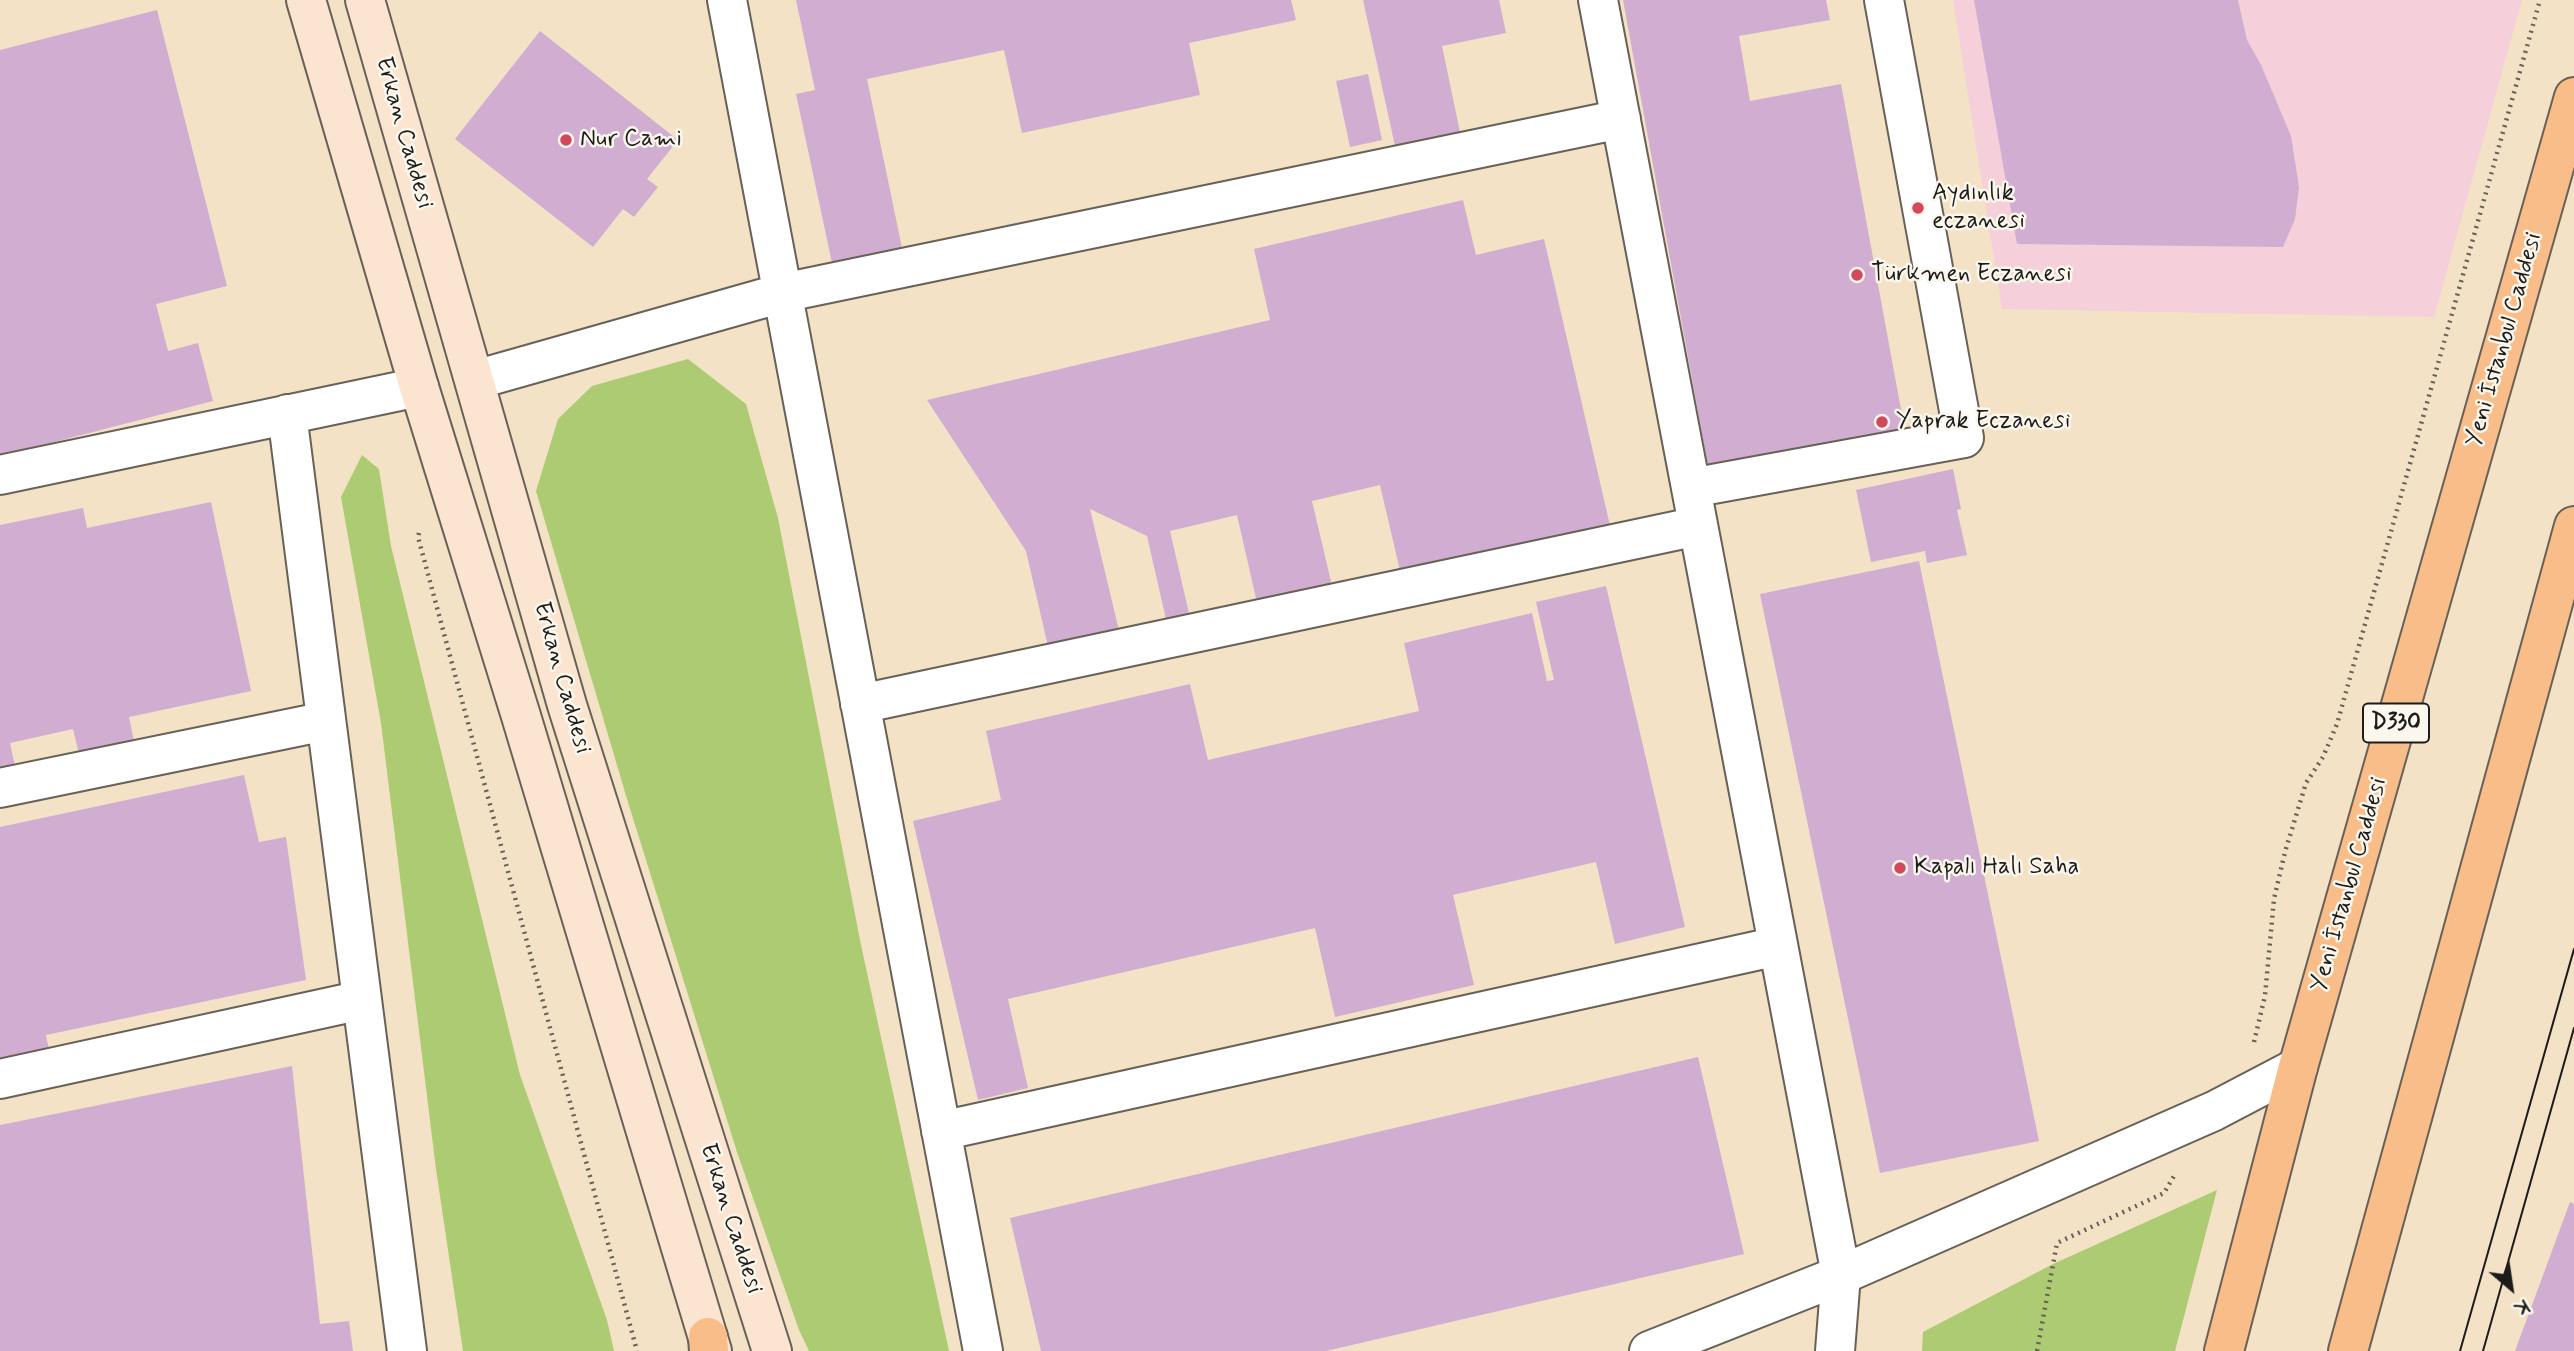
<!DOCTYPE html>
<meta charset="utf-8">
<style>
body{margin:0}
#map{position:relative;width:2574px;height:1351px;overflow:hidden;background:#f3e2c6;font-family:Mynerve,sans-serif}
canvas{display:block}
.north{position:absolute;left:2476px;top:1253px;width:70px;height:70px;-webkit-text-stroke:5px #fbf7ec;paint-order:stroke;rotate:151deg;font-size:19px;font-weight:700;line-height:28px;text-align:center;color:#1c1c1c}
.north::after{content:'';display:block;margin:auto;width:24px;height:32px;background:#1c1c1c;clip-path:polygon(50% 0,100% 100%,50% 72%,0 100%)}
</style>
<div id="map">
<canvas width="2574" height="1351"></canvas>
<div class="north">K</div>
</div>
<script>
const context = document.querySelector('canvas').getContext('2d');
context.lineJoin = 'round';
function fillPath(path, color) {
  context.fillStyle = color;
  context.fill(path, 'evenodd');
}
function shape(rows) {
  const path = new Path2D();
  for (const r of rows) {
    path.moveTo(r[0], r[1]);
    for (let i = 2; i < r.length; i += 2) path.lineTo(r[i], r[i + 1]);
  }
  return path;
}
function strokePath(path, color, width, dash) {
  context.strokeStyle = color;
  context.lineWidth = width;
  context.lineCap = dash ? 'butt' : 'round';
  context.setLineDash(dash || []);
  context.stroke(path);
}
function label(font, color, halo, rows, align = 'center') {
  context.font = font + ' Mynerve,sans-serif';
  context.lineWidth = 5;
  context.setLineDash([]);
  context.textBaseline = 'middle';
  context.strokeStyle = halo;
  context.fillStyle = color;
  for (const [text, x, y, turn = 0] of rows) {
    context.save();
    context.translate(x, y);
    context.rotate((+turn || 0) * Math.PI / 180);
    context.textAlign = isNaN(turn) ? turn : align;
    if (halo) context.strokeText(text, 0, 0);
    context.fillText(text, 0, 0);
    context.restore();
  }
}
fillPath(shape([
 [1953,0,2522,0,2434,317,2002,309]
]), '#f5cfd9');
fillPath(shape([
 [688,359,746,404,778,518,861,945,949,1351,809,1351,799,1330,737,1152,627,799,536,491,558,419,592,386],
 [362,455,379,469,391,546,520,1075,607,1320,614,1351,463,1351,436,1169,381,723,341,497],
 [2217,1190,2175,1351,1922,1351,1923,1332,2053,1264]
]), '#adcb72');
fillPath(shape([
 [796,0,1291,0,1296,20,1189,43,1200,95,1022,133,1004,50,867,79,902,248,832,263,796,94,815,90],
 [1363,0,1499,0,1506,33,1442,46,1460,132,1395,146],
 [1623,0,1826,0,1830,20,1739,36,1750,101,1841,84,1907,442,1710,478],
 [1974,0,2238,0,2247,40,2261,65,2291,136,2299,187,2295,219,2283,247,2017,244],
 [157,10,227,286,156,304,168,351,198,343,213,401,0,456,0,50],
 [540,31,678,140,647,179,658,187,634,217,623,209,593,247,455,139],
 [1368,74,1382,140,1350,147,1336,81],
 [1463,200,1476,255,1544,239,1611,530,1402,579,1380,485,1312,501,1333,590,1258,607,1237,515,1170,531,1191,622,1168,628,1147,536,1090,509,1121,639,1050,655,1026,551,927,400,1270,320,1254,249],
 [1953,469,1961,509,1957,510,1967,555,1927,563,1925,551,1871,562,1856,490],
 [211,502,251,691,129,717,135,746,80,758,73,729,10,743,16,771,0,774,0,525,83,508,87,528],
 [1919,561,2039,1141,1880,1173,1760,594],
 [1606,586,1685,927,1615,944,1596,862,1453,895,1474,985,1335,1017,1315,928,1008,999,1028,1088,978,1100,913,821,1001,800,986,731,1190,684,1208,760,1419,711,1404,643,1532,613,1547,681,1554,680,1536,602],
 [244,775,259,842,286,837,306,980,46,1035,52,1064,0,1075,0,827],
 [1698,1057,1744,1254,1326,1351,1041,1351,1010,1218],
 [292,1066,320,1324,349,1321,353,1351,0,1351,0,1125],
 [2570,1202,2574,1204,2574,1351,2515,1351]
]), '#d1add2');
const minor = shape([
 [727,0,983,1351],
 [1598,0,1841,1275,1835,1351],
 [475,380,782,293,1621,119],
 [287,414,407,1351],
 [0,475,419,387],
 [1691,488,1964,438,1884,0],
 [860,704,1698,526],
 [0,788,326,721],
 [0,1079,362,1000],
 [941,1131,1778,946],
 [1649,1351,1841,1275,2214,1111,2298,1067]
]);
const secondary = shape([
 [306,0,419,387,521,716,712,1351],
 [365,0,567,705,772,1351]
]);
const trunk = shape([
 [708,1337,709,1351],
 [2224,1351,2298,1067,2574,97],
 [2348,1351,2574,526]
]);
strokePath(minor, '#676158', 42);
strokePath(secondary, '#676158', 42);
strokePath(trunk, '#676158', 42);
strokePath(shape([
 [419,533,418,537,637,1351],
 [2254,1042,2265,996,2274,899,2285,852,2306,783,2323,757,2337,724,2540,0],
 [2037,1351,2057,1243,2164,1193,2174,1176]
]), '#676158', 4.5, [2, 5]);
strokePath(minor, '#fff', 38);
strokePath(secondary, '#fce5d0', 38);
strokePath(trunk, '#f8bd89', 38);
strokePath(shape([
 [2460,1351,2574,949],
 [2483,1351,2574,1028]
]), '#1c1c1c', 2);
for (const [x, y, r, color] of [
 [566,140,7,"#d1495b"],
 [1918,208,7,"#d1495b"],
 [1857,275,7,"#d1495b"],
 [1882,422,7,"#d1495b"],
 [1900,868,7,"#d1495b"]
]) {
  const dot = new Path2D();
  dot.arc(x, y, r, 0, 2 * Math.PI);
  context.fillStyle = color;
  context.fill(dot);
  strokePath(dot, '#fbf7ec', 2.5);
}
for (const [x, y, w] of [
 [2396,723,66]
]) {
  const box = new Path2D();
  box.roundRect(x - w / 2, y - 19.5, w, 39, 5);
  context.fillStyle = '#fbf7ec';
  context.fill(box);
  strokePath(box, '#1c1c1c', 2);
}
label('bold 23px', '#1c1c1c', null, [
 ["D330",2396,723]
]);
label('24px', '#1c1c1c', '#fbf7ec', [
 ["Erkan Caddesi",403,133,74],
 ["Yeni İstanbul Caddesi",2505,340,-74],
 ["Erkan Caddesi",561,678,74],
 ["Yeni İstanbul Caddesi",2350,885,-74],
 ["Erkan Caddesi",730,1219,72]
]);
label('24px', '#1c1c1c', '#fbf7ec', [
 ["Nur Cami",580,140],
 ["Aydınlık",1932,194],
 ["eczanesi",1932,222],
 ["Türkmen Eczanesi",1871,275],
 ["Yaprak Eczanesi",1896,422],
 ["Kapalı Halı Saha",1914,868]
], 'left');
</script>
